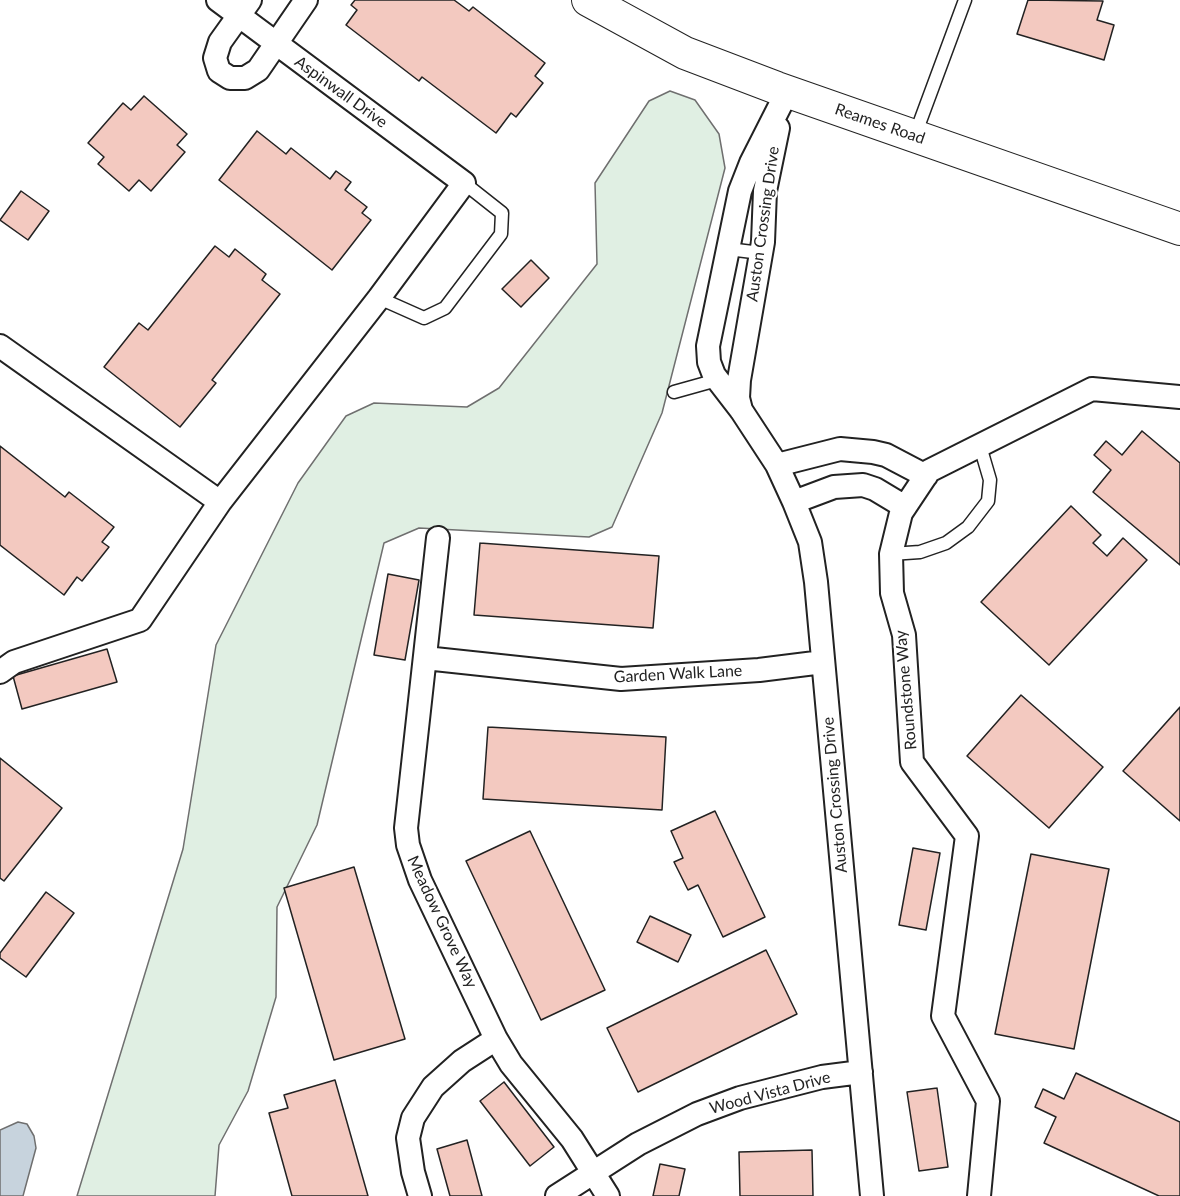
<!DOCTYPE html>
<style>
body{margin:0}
canvas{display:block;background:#fff}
</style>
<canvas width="1180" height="1196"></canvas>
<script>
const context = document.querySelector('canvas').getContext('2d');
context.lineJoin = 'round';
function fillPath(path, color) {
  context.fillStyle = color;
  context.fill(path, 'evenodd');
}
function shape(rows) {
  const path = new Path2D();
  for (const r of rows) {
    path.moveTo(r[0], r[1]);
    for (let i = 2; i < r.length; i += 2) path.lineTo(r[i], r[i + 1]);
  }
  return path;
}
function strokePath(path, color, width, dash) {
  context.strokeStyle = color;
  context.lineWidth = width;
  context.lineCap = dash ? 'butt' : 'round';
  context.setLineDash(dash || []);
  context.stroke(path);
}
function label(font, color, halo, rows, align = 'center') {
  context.font = font + ' Lato,sans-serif';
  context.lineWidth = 4.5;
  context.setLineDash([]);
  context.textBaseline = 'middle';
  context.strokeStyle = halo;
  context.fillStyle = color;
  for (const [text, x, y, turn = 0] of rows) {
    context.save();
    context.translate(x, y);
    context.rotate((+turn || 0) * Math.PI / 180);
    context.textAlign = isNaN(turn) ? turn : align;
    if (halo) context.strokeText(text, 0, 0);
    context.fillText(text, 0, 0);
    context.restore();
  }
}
const green = shape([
 [670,91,695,100,719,134,725,168,662,413,612,527,589,537,419,528,384,543,317,825,277,907,276,997,248,1091,219,1145,215,1196,77,1196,183,849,216,645,298,483,346,416,374,403,467,407,499,388,597,264,595,183,649,101,670,91]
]);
fillPath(green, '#e0efe3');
strokePath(green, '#6f6f6f', 1.5);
const water = shape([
 [18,1122,27,1124,34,1136,36,1148,23,1196,0,1196,0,1130,18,1122]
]);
fillPath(water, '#c7d3dd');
strokePath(water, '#6f6f6f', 1.5);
const building = shape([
 [355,0,454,0,469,11,473,7,545,63,535,76,543,83,516,117,511,113,496,133,422,77,419,81,346,25,357,10,351,5,355,0],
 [1028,0,1103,1,1097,20,1114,25,1104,60,1017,34,1028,0],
 [144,96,187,134,177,145,185,152,151,191,139,180,129,191,98,164,104,157,88,143,123,103,131,110,144,96],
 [257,131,286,154,291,148,330,179,336,171,351,182,345,190,367,207,362,213,371,220,332,270,219,180,257,131],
 [21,191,49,211,28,240,0,220,21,191],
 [215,246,229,257,235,249,266,274,262,280,280,294,212,380,216,383,180,427,104,367,139,323,148,330,215,246],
 [531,260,549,278,521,307,502,289,531,260],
 [1142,431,1180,463,1180,565,1093,492,1111,470,1094,455,1106,441,1122,455,1142,431],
 [0,446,65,497,69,492,114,527,102,542,109,547,82,581,77,577,64,595,0,545,0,446],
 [1071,506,1101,535,1093,543,1107,556,1123,538,1147,560,1049,665,981,602,1071,506],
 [480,543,659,556,653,628,474,615,480,543],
 [388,574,419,580,405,660,374,655,388,574],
 [107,649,117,682,22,709,13,676,107,649],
 [1021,695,1103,767,1049,828,967,756,1021,695],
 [1180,707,1180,821,1123,771,1180,707],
 [488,727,666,737,662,810,483,799,488,727],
 [0,758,62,808,4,881,0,878,0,758],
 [715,811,765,917,723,937,698,885,688,890,674,862,683,858,671,831,715,811],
 [530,831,605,990,541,1020,466,861,530,831],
 [913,848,940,853,926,930,899,925,913,848],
 [1031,854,1109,869,1074,1049,995,1034,1031,854],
 [354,867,405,1039,334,1060,284,888,354,867],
 [46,892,74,913,26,977,0,958,0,953,46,892],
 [650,916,691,935,678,962,637,942,650,916],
 [766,950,797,1014,638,1092,607,1028,766,950],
 [1076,1073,1180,1122,1180,1196,1159,1196,1044,1143,1056,1117,1035,1107,1043,1089,1064,1099,1076,1073],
 [335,1080,368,1196,292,1196,269,1113,288,1108,284,1095,335,1080],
 [504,1082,554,1147,530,1166,480,1101,504,1082],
 [937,1088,948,1167,919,1171,907,1092,937,1088],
 [467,1140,482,1196,450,1196,437,1149,467,1140],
 [812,1150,813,1196,740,1196,739,1152,812,1150],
 [660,1164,685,1169,679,1196,653,1196,660,1164]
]);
fillPath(building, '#f3c9c0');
strokePath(building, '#222', 1.5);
const lane = shape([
 [915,135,965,0],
 [728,249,761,253],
 [379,298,424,318,445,308,501,234,502,213,464,183],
 [674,392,717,380],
 [891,554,920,552,946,543,968,527,988,501,990,480,980,446]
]);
const street = shape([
 [250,0,220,42,215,58,219,71,230,78,245,78,258,70,306,0],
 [787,92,751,163,740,191,708,346,709,362,714,375,741,410,777,465,794,502,810,542,816,582,872,1196],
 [0,346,220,502],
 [741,410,738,398,739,380,763,242,765,191,778,128],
 [777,465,840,449,873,452,886,455,926,476],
 [794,502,834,487,863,485,875,489,905,507],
 [438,538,406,828,408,845,420,880,496,1039,511,1064,572,1139,608,1196],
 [425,658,621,679,759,670,823,662],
 [0,672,14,662,140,620,220,502,379,298,464,183,218,0],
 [420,1196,413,1172,408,1138,413,1118,433,1087,462,1061,496,1039],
 [557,1196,638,1144,697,1114,740,1098,822,1077,861,1072],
 [979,1196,988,1101,943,1016,967,836,912,762,904,635,892,593,891,554,901,513,929,471,1092,389,1180,397]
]);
const secondary = shape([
 [588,0,685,53,777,88,1180,229]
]);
strokePath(lane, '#222', 15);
strokePath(street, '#222', 26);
strokePath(secondary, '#222', 34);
strokePath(lane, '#fff', 12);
strokePath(street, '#fff', 22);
strokePath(secondary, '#fff', 32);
label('16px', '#222', '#fff', [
 ["Aspinwall Drive",341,92,36],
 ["Reames Road",880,124,19],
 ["Auston Crossing Drive",763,224,-82],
 ["Garden Walk Lane",678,674,-3],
 ["Roundstone Way",906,690,-95],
 ["Auston Crossing Drive",835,795,-95],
 ["Meadow Grove Way",442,922,65],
 ["Wood Vista Drive",770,1093,-15]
]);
</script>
